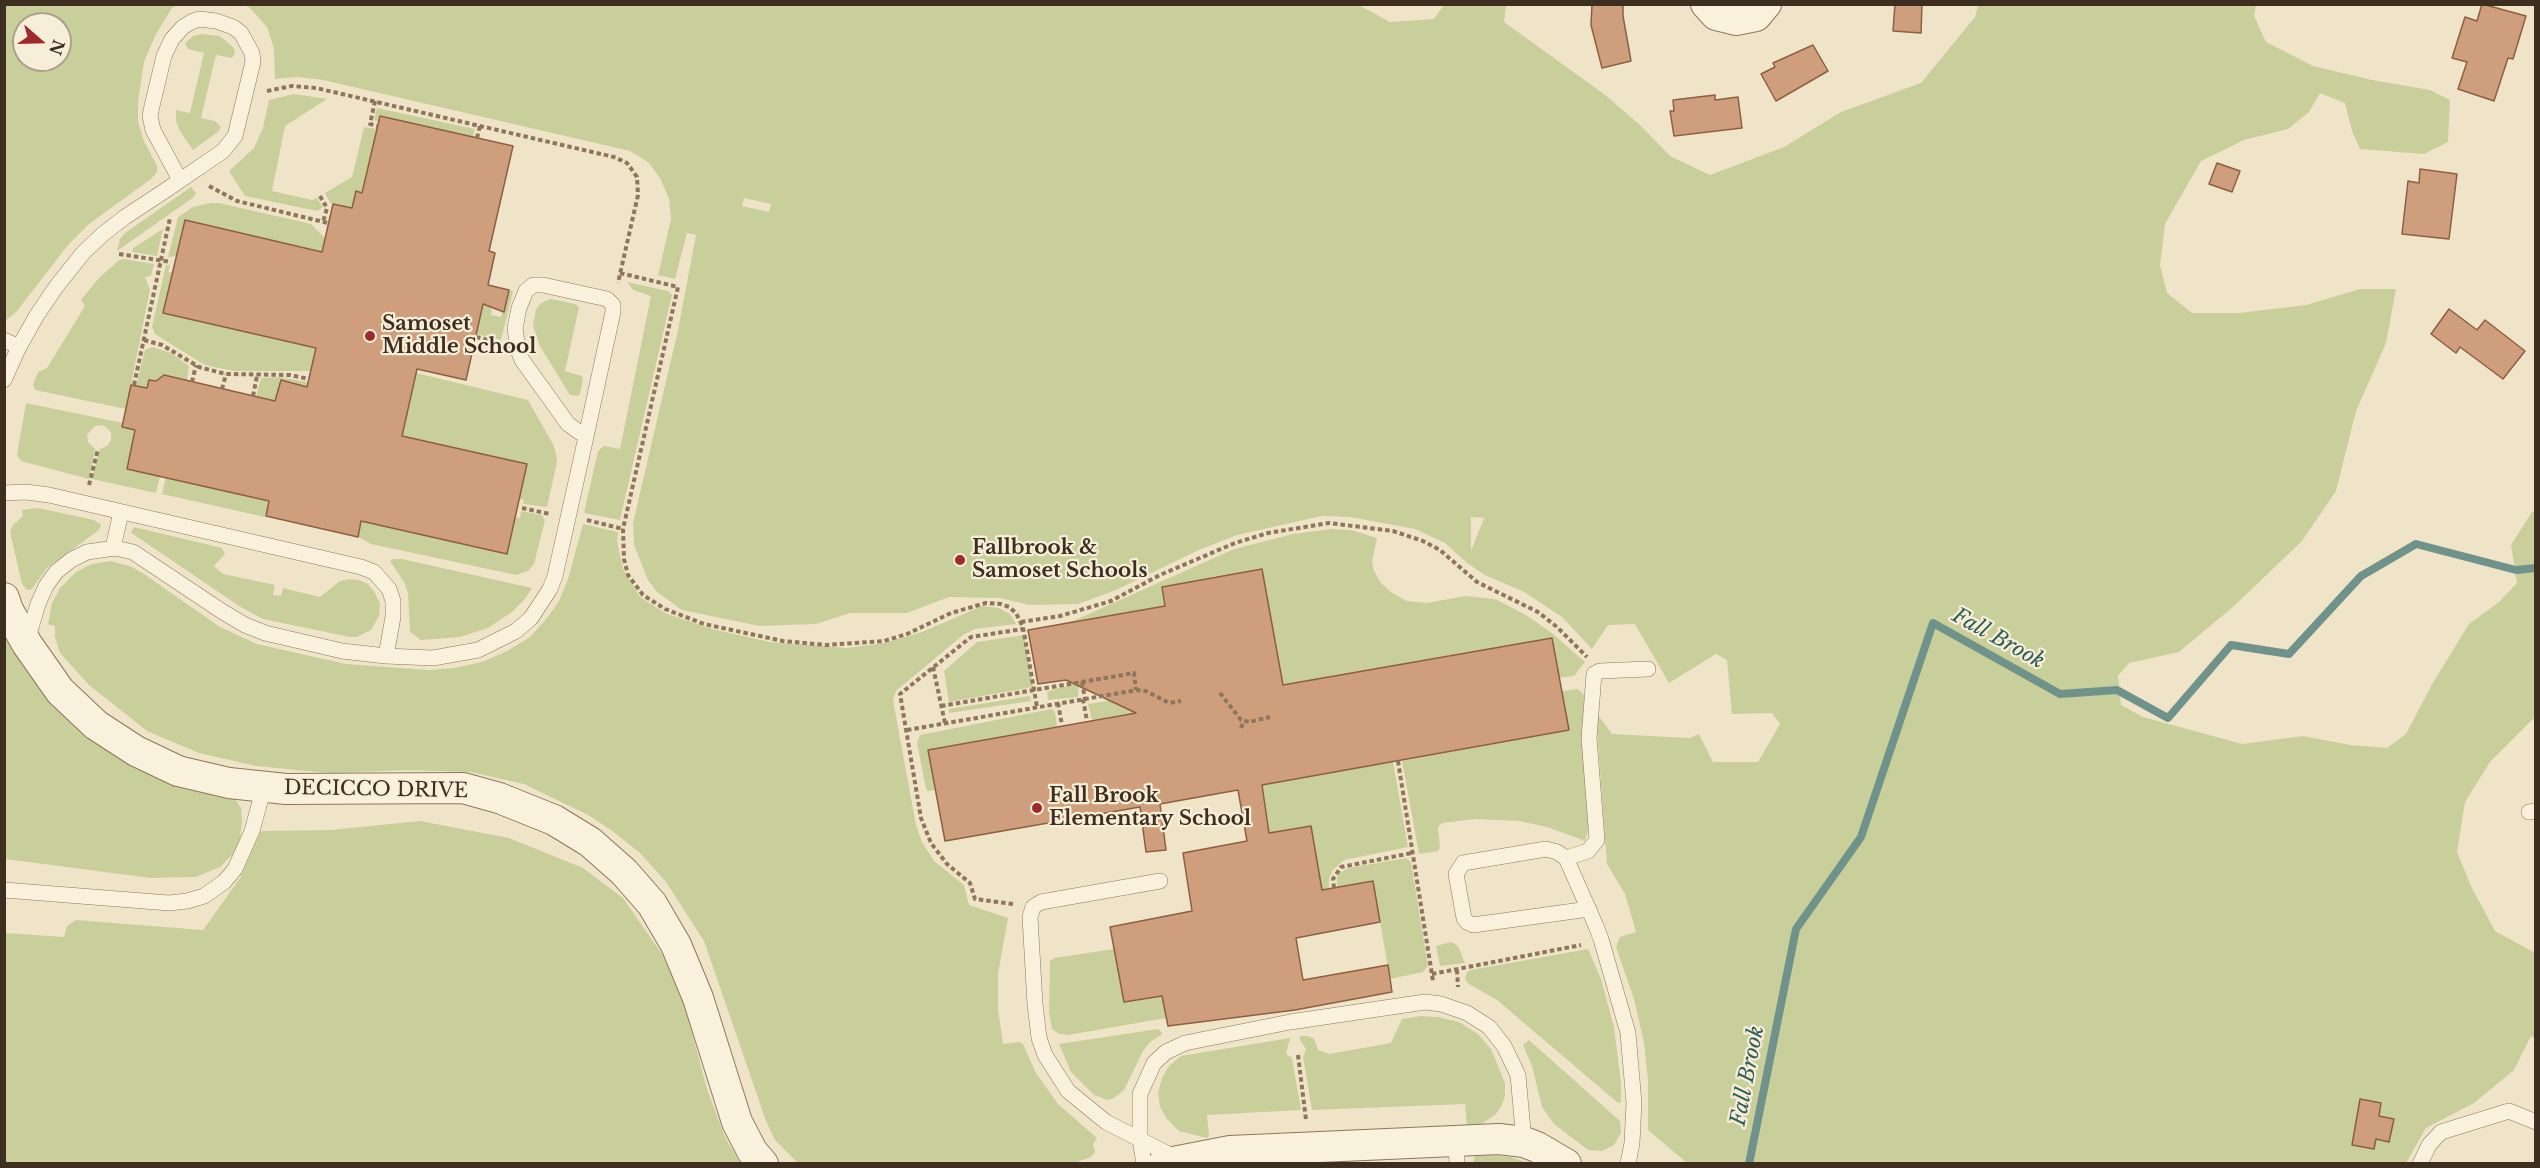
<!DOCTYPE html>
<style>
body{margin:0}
#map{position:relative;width:2540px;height:1168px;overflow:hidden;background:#f0e4c8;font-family:"Libre Baskerville",serif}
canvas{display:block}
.frame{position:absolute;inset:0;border:6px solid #3d2e20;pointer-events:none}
.north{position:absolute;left:12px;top:12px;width:60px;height:60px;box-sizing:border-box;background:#f7eed8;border:2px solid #ada18e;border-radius:50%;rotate:110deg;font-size:16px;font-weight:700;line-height:24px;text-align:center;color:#3d2e20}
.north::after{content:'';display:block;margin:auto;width:21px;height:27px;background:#9e2a2b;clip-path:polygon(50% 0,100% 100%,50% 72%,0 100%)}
</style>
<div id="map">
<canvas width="2540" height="1168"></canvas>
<div class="frame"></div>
<div class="north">N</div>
</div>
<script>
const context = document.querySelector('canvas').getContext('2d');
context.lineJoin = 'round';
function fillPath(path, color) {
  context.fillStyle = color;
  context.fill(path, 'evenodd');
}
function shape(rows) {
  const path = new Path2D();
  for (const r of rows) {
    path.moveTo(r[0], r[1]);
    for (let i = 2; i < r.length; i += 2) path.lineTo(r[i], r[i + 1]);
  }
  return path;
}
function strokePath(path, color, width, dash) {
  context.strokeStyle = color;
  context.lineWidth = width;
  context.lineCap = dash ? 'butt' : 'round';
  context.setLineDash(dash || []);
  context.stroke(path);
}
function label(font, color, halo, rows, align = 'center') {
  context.font = font + ' "Libre Baskerville",serif';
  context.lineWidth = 4.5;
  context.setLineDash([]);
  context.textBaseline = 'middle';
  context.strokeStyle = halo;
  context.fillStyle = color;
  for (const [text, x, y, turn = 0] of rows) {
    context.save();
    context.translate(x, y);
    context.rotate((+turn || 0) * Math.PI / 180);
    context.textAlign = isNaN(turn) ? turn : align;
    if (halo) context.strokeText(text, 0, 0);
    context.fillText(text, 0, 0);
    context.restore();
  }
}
fillPath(shape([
 [1357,4,1390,22,1434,19,1444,5,1506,5,1504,22,1604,94,1640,125,1670,156,1710,175,1784,147,1841,112,1921,83,1975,17,1978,5,2256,5,2254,16,2266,42,2313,66,2372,80,2430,90,2450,100,2448,142,2424,154,2360,149,2352,131,2345,103,2320,93,2309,112,2288,129,2244,140,2201,161,2165,224,2160,265,2167,293,2192,313,2239,313,2306,305,2360,289,2396,289,2386,343,2356,411,2336,491,2302,541,2234,606,2179,652,2129,663,2118,676,2121,705,2143,717,2242,744,2303,736,2350,745,2387,748,2406,734,2431,686,2469,624,2499,602,2517,583,2511,545,2532,512,2535,511,2535,717,2490,762,2465,802,2457,852,2472,888,2495,931,2535,953,2535,1038,2531,1036,2514,1070,2474,1103,2426,1128,2406,1163,1687,1163,1648,1130,1648,1081,1644,1043,1634,999,1616,947,1620,937,1636,932,1625,894,1607,864,1597,729,1598,715,1612,734,1690,738,1699,734,1713,762,1758,762,1780,724,1772,713,1732,714,1727,660,1716,654,1669,683,1635,624,1608,625,1592,649,1562,617,1524,592,1485,575,1467,563,1445,543,1415,529,1350,517,1322,516,1237,535,1199,550,1116,590,1078,604,1030,605,1000,598,949,597,907,613,850,613,816,624,759,626,682,610,657,592,648,580,634,545,633,523,678,330,696,235,687,233,675,279,658,275,671,219,669,199,660,178,648,162,630,151,323,80,297,77,275,79,274,49,267,27,249,7,242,5],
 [744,198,771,204,769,212,742,206],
 [1471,517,1484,518,1471,551],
 [4,5,179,5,172,8,156,34,144,62,138,102,138,121,143,139,157,166,157,172,151,179,89,224,68,245,17,311,5,321],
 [24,24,60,24,60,60,24,60],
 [201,34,220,36,234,48,235,53,232,58,216,55,201,118,215,121,221,127,219,131,193,150,180,131,176,121,176,110,190,113,204,53,188,49,185,43,193,36],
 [294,94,327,99,285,126,272,191,312,200,317,198,323,207,317,211,245,196,229,171,254,148,263,128,269,100],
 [377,108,475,129,473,137,380,116,379,122,374,120],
 [364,127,377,129,362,193,356,191,352,208,330,203,325,193,352,177],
 [191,187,196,193,194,197,117,251,120,239,125,233],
 [210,203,219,203,311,224,325,238,344,243,341,256,186,220,177,256,168,257,178,217,193,207],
 [163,229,157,256,132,252,133,248],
 [124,259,154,264,151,276,145,277,150,290,126,409,35,390,33,385,38,372,47,368,85,306,81,300,98,279,119,260],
 [166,265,170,265,168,272,173,273,164,313,316,348,311,371,235,371,213,367,203,364,155,334,152,327],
 [627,282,668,291,672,295,620,520,584,513,598,451,604,446,620,449,651,296,633,290],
 [487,285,495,286,490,308,492,309,491,315,501,317,509,290,513,291,501,340,476,334],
 [551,299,575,304,579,307,565,371,582,376,583,378,580,394,578,396,570,395,568,392,540,346,533,326,536,309,541,303],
 [152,347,171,353,189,366,187,381,149,380,147,388,136,386,145,350],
 [416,373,528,400,554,446,556,454,557,462,547,507,523,504,524,500,519,499,527,464,402,436],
 [279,377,308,382,301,413,256,397,261,378],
 [26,403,123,423,122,427,135,430,127,469,160,476,156,493,92,479,100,449,107,446,111,440,111,432,103,425,95,426,87,435,88,442,95,449,89,479,21,461,17,455],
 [166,477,269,501,265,517,162,494],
 [38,508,94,520,101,525,99,530,47,568,32,589,27,590,22,584,10,532,13,525,23,516,22,510],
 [521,511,542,515,545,520,534,564,528,571,516,575,371,544,358,537,361,521,507,554,515,517,520,518],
 [583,524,618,532,617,541,623,569,640,597,665,613,712,629,770,642,847,648,885,643,922,632,982,606,999,608,1010,614,1016,624,975,629,963,635,896,691,893,700,916,825,922,842,934,861,964,885,969,905,1008,918,998,974,998,1009,1003,1044,1019,1042,1023,1044,1036,1073,1058,1104,1097,1138,1093,1144,1095,1152,1091,1157,1071,1164,798,1163,775,1140,766,1121,704,941,666,882,640,853,611,830,588,815,524,784,470,772,406,770,331,773,296,770,256,766,199,753,147,731,89,685,60,653,55,637,55,626,48,624,52,603,60,588,76,572,92,564,110,561,130,566,144,574,220,627,257,644,346,664,428,670,454,668,482,662,507,651,530,637,547,618,559,601,568,579],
 [134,527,222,548,225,554,214,566,223,574,275,585,273,595,281,596,283,588,320,597,340,581,350,579,359,580,368,584,375,593,380,604,379,616,371,630,357,637,350,637,263,619,239,606,133,534,131,533],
 [1331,529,1351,530,1377,538,1372,562,1374,571,1381,583,1392,593,1407,601,1427,603,1465,596,1495,599,1526,615,1552,633,1585,662,1574,676,1559,678,1552,638,1283,685,1261,569,1245,572,1217,583,1216,576,1208,578,1208,584,1173,655,1158,658,1147,609,1028,630,1073,621,1234,549,1293,534],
 [393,559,402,559,532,588,525,599,512,612,488,628,460,637,421,640,410,632,408,593,404,582,390,561],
 [4,629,168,781,236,800,241,808,242,820,239,848,220,867,196,877,151,878,5,859],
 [1024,635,1033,687,949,702,944,671,977,642],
 [1074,684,1079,686,1078,697,1048,700,1047,692,1049,691],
 [1578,689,1585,696,1583,724,1589,827,1585,841,1547,827,1519,821,1475,819,1442,823,1438,827,1440,848,1438,851,1419,854,1402,761,1569,730,1562,691],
 [1030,696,1031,701,949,713,949,709],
 [1134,697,1164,707,1092,720,1088,704],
 [1052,709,1055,712,1057,726,928,750,935,790,928,791,926,789,917,743,920,735],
 [1393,762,1408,847,1344,860,1333,870,1329,879,1329,889,1322,890,1311,826,1269,833,1262,785],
 [420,821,509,838,583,868,623,898,662,954,685,1007,707,1089,725,1137,740,1163,5,1163,5,933,64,937,67,926,76,920,203,930,240,878,261,831,331,830],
 [1406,858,1411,862,1428,966,1423,972,1390,979,1373,881,1337,887,1337,878,1339,873,1349,868],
 [1451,942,1458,946,1465,963,1440,966,1436,946],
 [1114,949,1124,1002,1162,996,1166,1018,1068,1035,1059,1034,1052,1029,1049,1012,1050,961,1054,958],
 [1588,949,1601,979,1614,1027,1621,1083,1621,1102,1618,1103,1497,1000,1469,984,1465,979,1467,972,1471,970],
 [1421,1016,1438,1017,1459,1022,1478,1034,1491,1049,1505,1083,1505,1096,1501,1107,1495,1115,1478,1126,1470,1127,1467,1125,1465,1104,1312,1110,1303,1057,1306,1049,1300,1040,1300,1036,1308,1036,1314,1039,1318,1050,1329,1054,1391,1043,1402,1019],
 [1158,1029,1163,1034,1150,1042,1143,1051,1124,1090,1114,1098,1107,1100,1094,1095,1071,1072,1059,1044],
 [1290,1038,1286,1054,1292,1058,1301,1110,1207,1115,1209,1136,1207,1138,1179,1131,1167,1119,1160,1107,1158,1093,1162,1078,1169,1066,1181,1056],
 [1529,1040,1620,1121,1621,1133,1614,1145,1602,1151,1588,1150,1554,1124,1542,1107,1532,1066,1523,1045],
 [1494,1155,1510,1157,1528,1163,1473,1163,1475,1156]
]), '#c9cf9b');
strokePath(shape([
 [1749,1164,1796,929,1861,837,1933,623,2060,694,2117,690,2168,718,2231,645,2289,654,2361,576,2416,544,2516,570,2536,568]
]), '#6f938a', 8);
const building = shape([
 [1592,4,1623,4,1623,16,1631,61,1602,68,1591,25,1592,4],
 [1895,4,1922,4,1921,33,1893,31,1895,4],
 [2482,4,2526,16,2513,59,2508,58,2494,101,2458,89,2467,62,2452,58,2465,17,2477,21,2482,4],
 [1813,45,1828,71,1776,101,1761,74,1775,67,1773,63,1813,45],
 [1715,95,1715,100,1738,97,1742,128,1674,136,1670,111,1674,111,1673,100,1715,95],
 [380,116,513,146,489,251,495,253,488,285,509,290,504,312,483,304,466,380,417,369,402,436,527,464,507,554,361,521,358,537,266,516,269,501,127,469,135,430,122,427,131,385,147,388,149,380,156,381,164,375,275,401,281,380,307,387,316,348,163,313,185,220,322,252,333,204,352,208,356,191,362,193,380,116],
 [2217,163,2240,171,2232,192,2209,184,2217,163],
 [2420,169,2457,174,2449,239,2402,234,2408,181,2419,183,2420,169],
 [2449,309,2477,330,2485,320,2525,351,2503,379,2460,347,2456,353,2431,334,2449,309],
 [1262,569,1283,685,1552,638,1569,730,1262,785,1269,833,1311,826,1322,890,1373,881,1380,922,1296,938,1303,980,1388,965,1392,992,1295,1010,1168,1026,1162,996,1124,1002,1110,927,1192,911,1183,853,1247,841,1238,790,1160,804,1166,850,1146,852,1140,807,945,841,928,750,1136,713,1066,680,1038,684,1028,630,1165,606,1162,587,1262,569],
 [2360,1099,2381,1103,2379,1116,2394,1119,2389,1142,2376,1139,2374,1149,2352,1145,2360,1099]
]);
fillPath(building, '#cf9f7d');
strokePath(building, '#8d5f41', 1.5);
const lane = shape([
 [4,340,19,347],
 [4,380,19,347,37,315,56,287,83,253,103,234,125,217,169,188,223,151,235,136,253,62,252,53,241,33,233,27,216,21,199,19,191,22,183,27,172,39,164,56,152,106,150,116,153,130,180,180],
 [4,493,26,492,49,495,361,567,374,572,389,589,393,601,393,617,386,656],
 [113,548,121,512],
 [27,641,38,604,46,586,56,572,71,560,87,552,115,548,133,552,223,612,245,625,265,633,342,651,386,656,433,658,478,650,516,631,531,618,550,589,555,576,582,455,613,312,613,305,607,299,543,285,533,285,526,291,519,308,515,328,518,350,522,360,568,424,579,432,586,434],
 [2529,812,2536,811],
 [1566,858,1588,851,1597,840,1589,738,1594,674,1600,671,1648,669],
 [1160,881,1041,902,1033,907,1030,917,1035,1004,1039,1038,1045,1055,1068,1091,1106,1122,1178,1159],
 [4,890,169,903,187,901,204,896,224,882,235,869,252,831,264,787],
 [1589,909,1473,925,1467,922,1464,918,1456,874,1463,863,1546,849,1557,852,1566,858,1596,926,1601,939,1628,1033,1634,1103,1632,1143,1628,1164],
 [1456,1139,1457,1164],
 [1144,1164,1140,1139,1140,1094,1154,1063,1166,1052,1185,1043,1290,1022,1425,1002,1441,1004,1467,1013,1489,1027,1504,1046,1518,1075,1524,1142],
 [2420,1164,2429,1145,2441,1132,2509,1111,2536,1122]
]);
const street = shape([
 [1706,4,1716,15,1736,20,1756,16,1766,4],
 [4,598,8,610,27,644,60,691,96,725,136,751,178,771,229,783,286,789,463,788,499,798,554,820,590,842,624,872,652,904,676,945,698,998,737,1122,752,1151,763,1164],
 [1163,1164,1230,1151,1499,1139,1524,1142,1537,1147,1566,1164]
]);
strokePath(lane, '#8d765c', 16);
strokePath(street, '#8d765c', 32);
strokePath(shape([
 [267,91,292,86,316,88,614,157,627,163,637,177,638,195,618,283],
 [375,101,370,124,378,126],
 [477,138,480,126],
 [209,186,237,201,328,223],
 [320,196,327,208,323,222],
 [119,254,171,262],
 [620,273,678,287,623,529,624,559,628,575,643,595,665,609,704,624,783,641,826,645,884,641,907,634,951,613,986,603,1001,604,1009,607,1016,613,1023,627,1037,707],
 [476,337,498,342],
 [144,340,162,345,199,367,226,374,290,375,309,379],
 [192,382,196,365],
 [134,385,170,218],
 [222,389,226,374],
 [253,396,257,376],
 [89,485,98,449],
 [522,508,550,514],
 [587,520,623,529],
 [1021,622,1060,616,1111,601,1160,575,1235,543,1268,533,1329,523,1393,531,1423,541,1440,550,1477,582,1538,612,1557,627,1587,657],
 [933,667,945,723],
 [1082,682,1085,699],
 [1220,693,1241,720,1249,722,1270,717],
 [1083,699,1087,721],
 [1058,703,1062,725],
 [941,706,1134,673,1136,690],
 [1241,728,1244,721],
 [907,730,1137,690,1146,691,1169,703,1181,701],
 [1398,761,1433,981],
 [1334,888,1333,879,1341,867,1412,853],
 [1013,904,975,899,970,883,947,864,931,843,921,818,900,694,971,637,1023,629],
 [1457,970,1458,987],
 [1432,974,1581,945],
 [1298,1055,1306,1120]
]), '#8d765c', 4, [4.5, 3]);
strokePath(lane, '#faf1dc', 15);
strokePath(street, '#faf1dc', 30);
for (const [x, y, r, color] of [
 [370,336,6,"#9e2a2b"],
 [960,560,6,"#9e2a2b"],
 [1037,808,6,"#9e2a2b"]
]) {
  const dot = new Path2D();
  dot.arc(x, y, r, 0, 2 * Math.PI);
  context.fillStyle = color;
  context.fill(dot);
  strokePath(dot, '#f7eed8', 2);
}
label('bold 20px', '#3d2e20', '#f7eed8', [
 ["Samoset",382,324],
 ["Middle School",382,347],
 ["Fallbrook &",972,548],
 ["Samoset Schools",972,571],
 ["Fall Brook",1049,796],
 ["Elementary School",1049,819]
], 'left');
label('20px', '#3d2e20', '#f7eed8', [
 ["DECICCO DRIVE",376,790,1]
]);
label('italic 21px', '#2f5d5a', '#f7eed8', [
 ["Fall Brook",1998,639,29],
 ["Fall Brook",1748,1076,-79]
]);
</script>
